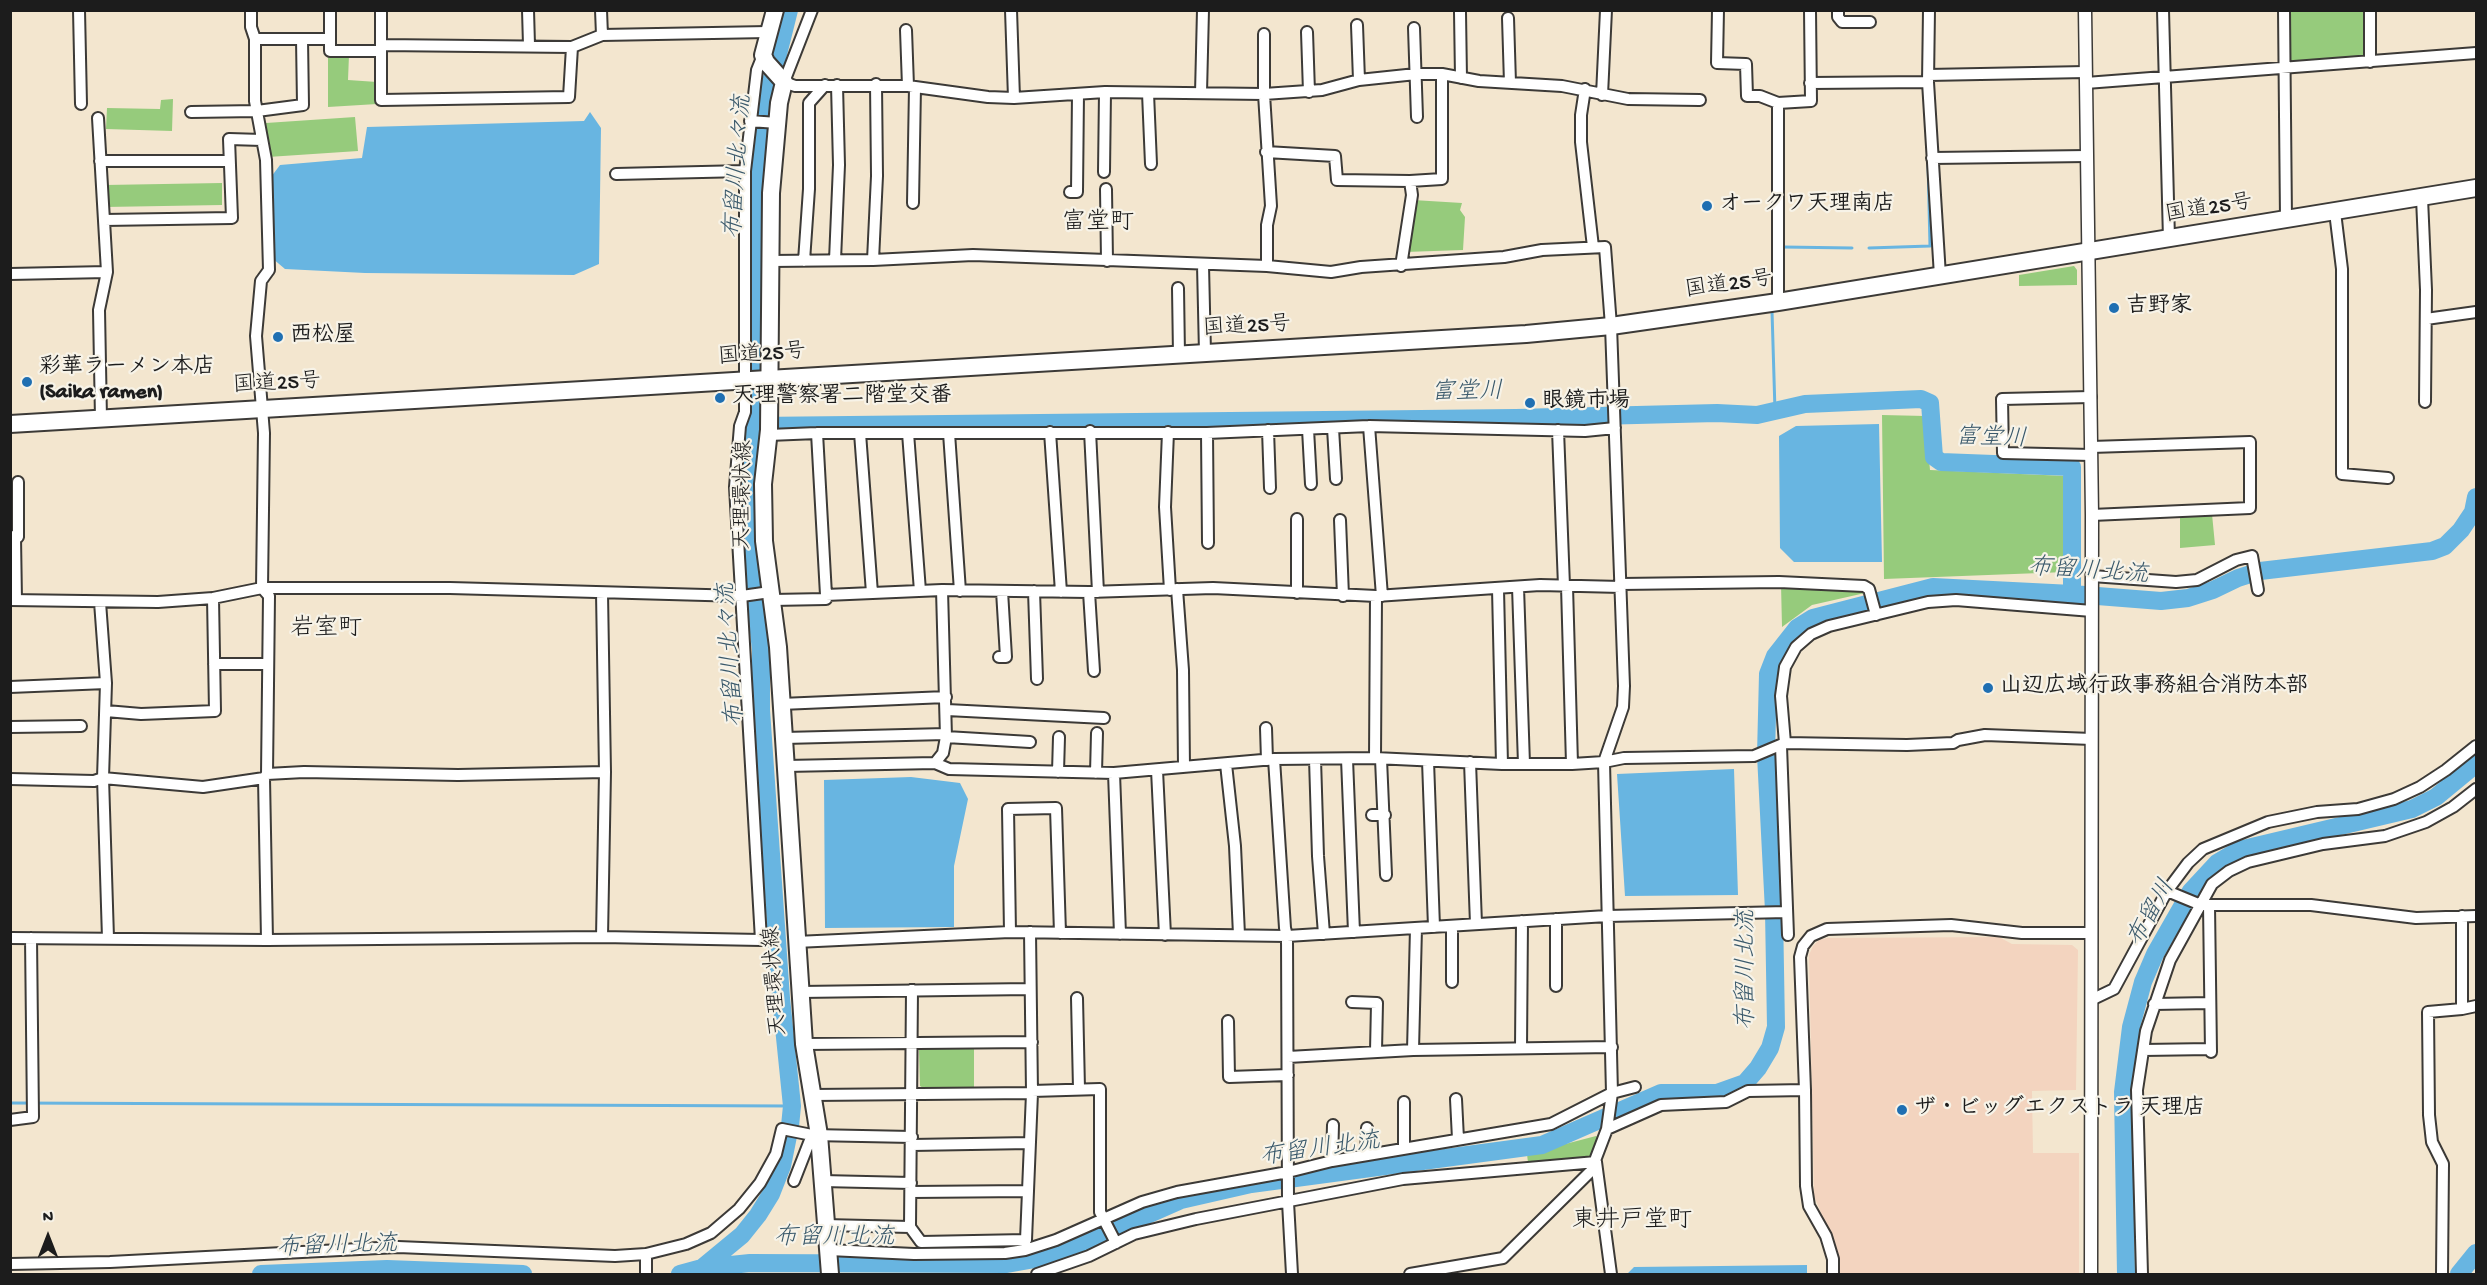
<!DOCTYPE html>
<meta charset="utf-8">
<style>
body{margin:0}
#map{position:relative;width:2487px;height:1285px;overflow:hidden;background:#f3e6cf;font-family:"Gochi Hand",sans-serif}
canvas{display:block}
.frame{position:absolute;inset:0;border:12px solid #1c1c1c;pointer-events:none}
.north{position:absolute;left:18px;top:1207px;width:60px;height:60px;-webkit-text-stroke:4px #f7f3e8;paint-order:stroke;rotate:0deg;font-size:16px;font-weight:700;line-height:24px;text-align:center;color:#1c1c1c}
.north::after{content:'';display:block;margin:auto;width:21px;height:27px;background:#1c1c1c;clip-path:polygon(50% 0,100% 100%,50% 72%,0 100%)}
</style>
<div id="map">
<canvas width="2487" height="1285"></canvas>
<div class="frame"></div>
<div class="north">N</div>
</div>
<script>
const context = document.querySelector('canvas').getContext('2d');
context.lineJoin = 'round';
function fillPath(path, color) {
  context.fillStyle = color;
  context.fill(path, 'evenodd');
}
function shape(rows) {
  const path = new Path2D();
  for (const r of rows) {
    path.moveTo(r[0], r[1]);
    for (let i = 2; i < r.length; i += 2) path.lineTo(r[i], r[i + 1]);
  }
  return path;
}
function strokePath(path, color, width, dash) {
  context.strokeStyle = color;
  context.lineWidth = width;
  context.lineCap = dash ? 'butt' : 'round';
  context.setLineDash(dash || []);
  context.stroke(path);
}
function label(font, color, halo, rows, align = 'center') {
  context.font = font + ' "Gochi Hand","Klee One",sans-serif';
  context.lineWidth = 4.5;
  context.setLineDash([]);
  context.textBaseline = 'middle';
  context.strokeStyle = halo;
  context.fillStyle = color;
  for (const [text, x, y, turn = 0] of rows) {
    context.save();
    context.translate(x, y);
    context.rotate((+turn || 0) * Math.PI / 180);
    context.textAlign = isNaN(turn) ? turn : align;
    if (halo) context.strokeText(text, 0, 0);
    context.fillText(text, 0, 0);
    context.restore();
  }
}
fillPath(shape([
 [1999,937,2012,944,2072,945,2078,950,2076,1090,2032,1091,2033,1153,2079,1153,2079,1274,1838,1274,1837,1251,1814,1196,1809,955,1813,946,1819,940,1827,938]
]), '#f3d4bf');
fillPath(shape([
 [2289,11,2365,11,2365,57,2295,65,2289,60],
 [328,54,349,55,348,80,377,82,377,104,328,107],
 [173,99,172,131,106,129,107,108,160,109,161,100],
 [355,117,358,151,268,157,266,123],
 [222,183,222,205,105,207,105,185],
 [1413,200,1462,203,1460,210,1465,217,1463,250,1405,252],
 [2074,266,2077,270,2077,285,2019,286,2019,275],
 [1882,415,1925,416,1930,470,2066,476,2066,572,1884,579],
 [2212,514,2215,545,2180,548,2180,515],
 [1781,584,1862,587,1865,593,1812,605,1782,627],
 [923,1046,974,1046,974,1089,925,1089,920,1086,919,1050],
 [1596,1136,1599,1138,1592,1158,1528,1163,1527,1154]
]), '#96cb7c');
fillPath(shape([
 [590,112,601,128,599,264,574,275,365,273,285,269,272,258,271,177,280,165,362,158,367,127,584,121],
 [1879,424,1882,562,1794,562,1780,548,1779,436,1796,426],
 [1734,769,1738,895,1625,896,1617,774],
 [911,777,960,783,968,799,954,866,954,927,825,928,824,780],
 [1807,1265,1807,1274,1627,1274,1634,1267]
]), '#68b5e1');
strokePath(shape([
 [1783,247,1852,248],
 [1869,248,1930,246,1928,162],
 [1772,311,1775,411],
 [10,1103,792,1106]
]), '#68b5e1', 3);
strokePath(shape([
 [755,426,1516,418,1717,413,1757,415,1805,404,1921,399,1930,403,1934,457,1941,462,2072,467,2072,594],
 [702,1268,742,1235,758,1215,771,1194,782,1166,790,1126,792,1106,781,998,761,710,761,650,748,534,748,478,755,426,758,169,769,90,789,10],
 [261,1274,387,1269,523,1274],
 [680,1274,702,1268,750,1263,1007,1264,1046,1257,1070,1249,1181,1200,1251,1184,1542,1145,1661,1093,1717,1093,1745,1083,1758,1068,1770,1048,1776,1027,1774,911,1766,755,1768,674,1775,656,1797,628,1813,618,1933,587,2072,594,2161,601,2188,598,2213,590,2238,578,2260,571,2432,551,2445,546,2461,530,2473,512,2476,497],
 [2126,1274,2123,1092,2131,1027,2143,982,2155,954,2191,891,2217,863,2239,850,2412,809,2436,797,2476,764],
 [2459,1274,2476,1253]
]), '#68b5e1', 18);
const minor = shape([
 [79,10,81,104],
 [251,10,251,27,255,39,255,101,266,160,269,270,261,281,256,336,264,433,262,588,269,596,267,774,264,778,267,940],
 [330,10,330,51,381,51],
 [381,10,381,100,569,97,572,47],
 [528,10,529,45],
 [601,10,602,35],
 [812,10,784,82,795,86,908,86,988,97,1014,98,1105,92,1264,94,1322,90,1359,80,1416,74,1442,74,1479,81,1562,86,1628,99,1700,100],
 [1011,10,1014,98],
 [1718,10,1717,63,1746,64,1747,96,1760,96,1778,103,1811,101,1810,10],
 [1838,10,1838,17,1842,22,1870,22],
 [1929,10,1928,82,1940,276],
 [2163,10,2169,239],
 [2284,10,2286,220],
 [2370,10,2370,62],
 [1460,12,1461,78],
 [1508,18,1510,83],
 [1357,25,1359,80],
 [1414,28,1417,117],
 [906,30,908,86],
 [1307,32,1309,92],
 [1264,34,1264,94,1271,206,1267,225,1267,266],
 [255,39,330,39],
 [381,45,572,47,602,35,768,32],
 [1928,75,2086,72],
 [1810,83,1928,82],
 [2086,83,2476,53],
 [1585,89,1581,115,1581,142,1593,247],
 [1148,93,1151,164],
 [1201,93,1203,10],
 [1602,95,1606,10],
 [1778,103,1778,302],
 [191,112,257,111,303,105,302,39],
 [98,118,107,272,99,310,101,419],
 [750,121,777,123],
 [1266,152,1335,156,1337,180,1410,181,1442,179,1442,74],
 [1932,158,2087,156],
 [100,161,229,161],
 [1104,172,1105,92],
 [616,174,745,171],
 [1106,189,1107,261],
 [1070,192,1077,192,1078,94],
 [2422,198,2426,290,2425,402],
 [913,203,915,87],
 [2335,212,2342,269,2342,474,2388,478],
 [104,220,232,218,229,139,262,140],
 [835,260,839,165,837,85],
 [873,260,877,176,876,84],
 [770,261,873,260,973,255,1267,266,1331,272,1361,267,1504,257,1542,250,1605,247,1611,326,1624,686,1623,707,1604,762,1612,1093,1607,1129,1591,1171,1503,1258,1410,1274],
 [804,261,809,189,809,103,825,85],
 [1203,265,1205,353],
 [1401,266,1412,195,1410,181],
 [10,274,107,272],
 [1178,288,1179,355],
 [2426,319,2476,312],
 [2091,397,2002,399,2003,453,2091,455],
 [1369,426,1382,596],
 [1333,428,1336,479],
 [1308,429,1311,484],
 [1268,430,1270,488],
 [1558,430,1564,586],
 [1090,431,1098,592],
 [1050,432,1061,592],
 [1168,432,1165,507,1170,590],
 [817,433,826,595],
 [860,433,872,593],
 [908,433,920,591],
 [949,433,960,591],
 [1207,433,1208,543],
 [769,435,817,433,1207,433,1369,426,1585,431,1615,428],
 [2091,447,2250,442,2250,508,2092,515],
 [1297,519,1297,593],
 [1340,520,1343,596],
 [10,536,18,537,18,482],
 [15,537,16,600],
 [2092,576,2176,582,2197,580,2236,560,2252,556,2258,590],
 [1621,584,1779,582,1864,586,1869,589,1876,615],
 [1567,586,1572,764],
 [1518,587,1524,764],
 [1177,589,1183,670,1184,767],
 [1498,589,1502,764],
 [942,590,946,737,943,753,935,763,949,769,1114,773,1274,759,1375,758,1502,764,1572,764,1604,762,1624,758,1754,756,1785,743,1907,745,1953,743,1958,740,1985,735,2092,739],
 [1034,591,1037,679],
 [1089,592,1094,671],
 [10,600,158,602,213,598,262,588,450,588,742,596,770,592],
 [772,600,826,599,826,595,942,590,1089,592,1213,588,1376,596,1540,585,1621,587],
 [100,602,106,683,103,778,108,938],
 [999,657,1006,657,1002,591],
 [214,664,268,664],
 [10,687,106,683],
 [781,704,946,697],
 [947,710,1104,718],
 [106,711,141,714,215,711,213,598],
 [10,727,81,726],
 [1266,728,1267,760],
 [946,737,1030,742],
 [784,738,946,734],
 [1785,743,1781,696,1785,667,1796,647,1811,634,1829,626,1928,602,1956,600,2092,611],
 [1781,746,1788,935],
 [1375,758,1376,596],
 [1274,759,1285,928,1287,936,1288,1202,1292,1274],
 [1315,759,1318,856,1324,934],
 [1347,759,1354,932],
 [1381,759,1386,875],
 [1428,761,1434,927],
 [1470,762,1476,924],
 [1226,764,1235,846,1239,935],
 [786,766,935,763],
 [1157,770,1165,935],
 [1058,772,1059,737],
 [1096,773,1097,733],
 [1114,773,1120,934],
 [267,774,304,772,458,775,605,772],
 [10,779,94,781,103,778,203,787,264,778],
 [1372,815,1385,815],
 [2167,891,2201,905,2311,905,2416,918,2476,916],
 [2209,905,2211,1052],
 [1556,919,1556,986],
 [1010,932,1008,809,1056,808,1060,933],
 [602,937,605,772,602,593],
 [10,938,267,940,602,937,761,940,735,487,740,426,745,412,745,171,757,70,763,55],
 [796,942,1010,932,1287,936,1607,916,1787,912],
 [1452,982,1452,926],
 [912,990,910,1227,921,1242,1026,1240,1032,1093,1030,932],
 [800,992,1030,989],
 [1077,998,1079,1089],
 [2091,1000,2114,989,2167,891,2188,863,2203,849,2268,822,2317,812,2358,809,2394,799,2420,787,2446,770,2476,746],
 [1352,1002,1377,1003,1376,1051],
 [2154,1004,2210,1003],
 [2462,1009,2476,1006],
 [1228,1021,1229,1077,1288,1075],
 [804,1044,1032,1042],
 [1521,1048,1522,921],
 [1413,1050,1416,928],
 [2143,1050,2211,1049],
 [1288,1057,1413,1050,1612,1047],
 [1032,1091,1100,1089,1100,1212,1116,1243],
 [812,1095,1032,1093],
 [1456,1099,1458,1139],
 [1404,1102,1404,1149],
 [10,1120,33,1117,31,938],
 [1607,1129,1661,1105,1726,1102,1748,1091,1805,1090],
 [912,1145,1030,1143],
 [1366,1155,1367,1128],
 [1332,1161,1333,1125],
 [1596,1162,1611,1274],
 [794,1181,812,1135],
 [822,1181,911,1183],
 [911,1192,1028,1191],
 [825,1225,910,1227],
 [829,1250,914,1254,1005,1253,1025,1250,1056,1240,1142,1202,1177,1192,1288,1172,1332,1161,1551,1124,1612,1093,1635,1087],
 [646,1254,646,1274],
 [10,1264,110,1262,398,1247,615,1256,646,1254,686,1244,711,1233,739,1209,760,1183,776,1154,782,1129,812,1135,912,1137],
 [1037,1274,1089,1256,1134,1234,1196,1219,1403,1179,1596,1162],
 [1833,1274,1833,1259,1826,1236,1809,1206,1806,1186,1805,1090,1800,957,1803,946,1811,936,1827,929,1951,925,2022,933,2091,933],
 [2142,1274,2137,1090,2146,1031,2170,960,2212,884,2229,871,2248,862,2323,844,2385,836,2426,822,2453,807,2476,789],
 [2442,1274,2443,1164,2432,1142,2429,1115,2428,1012,2462,1009,2462,916]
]);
const tertiary = shape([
 [2085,10,2092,515,2091,1274]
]);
const primary = shape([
 [775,10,763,55,766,62,784,82,779,103,771,193,769,430,763,484,764,541,778,647,804,1044,819,1135,830,1274]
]);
const trunk = shape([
 [10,424,1526,334,1611,326,1778,302,2476,188]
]);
strokePath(minor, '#3c3a37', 14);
strokePath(tertiary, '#3c3a37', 15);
strokePath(primary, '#3c3a37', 20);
strokePath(trunk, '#3c3a37', 20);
strokePath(minor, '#fff', 10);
strokePath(tertiary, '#fff', 12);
strokePath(primary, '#fff', 16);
strokePath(trunk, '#fff', 16);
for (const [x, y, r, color] of [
 [1707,206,6,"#1f6fb2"],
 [2114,308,6,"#1f6fb2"],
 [278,337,6,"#1f6fb2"],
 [27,382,6,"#1f6fb2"],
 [720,398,6,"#1f6fb2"],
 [1530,403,6,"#1f6fb2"],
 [1988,688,6,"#1f6fb2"],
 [1902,1110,6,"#1f6fb2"]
]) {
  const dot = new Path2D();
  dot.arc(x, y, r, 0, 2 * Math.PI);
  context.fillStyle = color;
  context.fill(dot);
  strokePath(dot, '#f7f3e8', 2);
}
label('bold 22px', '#1c1c1c', '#f7f3e8', [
 ["オークワ天理南店",1719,206],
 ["吉野家",2126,308],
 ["西松屋",290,337],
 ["彩華ラーメン本店",39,369],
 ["(Saika ramen)",39,394],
 ["天理警察署二階堂交番",732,398],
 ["眼鏡市場",1542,403],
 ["山辺広域行政事務組合消防本部",2000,688],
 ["ザ・ビッグエクストラ 天理店",1914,1110]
], 'left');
label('22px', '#1c1c1c', '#f7f3e8', [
 ["国道25号",2209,210,-9],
 ["国道25号",1729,286,-8],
 ["国道25号",1247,328,-3],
 ["国道25号",762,356,-4],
 ["国道25号",277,385,-3],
 ["天理環状線",745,495,-89],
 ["天理環状線",777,981,-94]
]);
label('italic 24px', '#3a596b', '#f7f3e8', [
 ["布留川北々流",740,167,-86],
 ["富堂川",1467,394,-1],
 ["富堂川",1991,440,2],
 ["布留川北流",2088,573,4],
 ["布留川北々流",733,655,-94],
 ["布留川",2153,914,-61],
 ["布留川北流",1748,970,-90],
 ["布留川北流",1320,1151,-8],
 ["布留川北流",834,1239],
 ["布留川北流",337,1248,-2]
]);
label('24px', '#1c1c1c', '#f7f3e8', [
 ["富堂町",1098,224],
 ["岩室町",326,630],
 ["東井戸堂町",1632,1222]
]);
</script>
